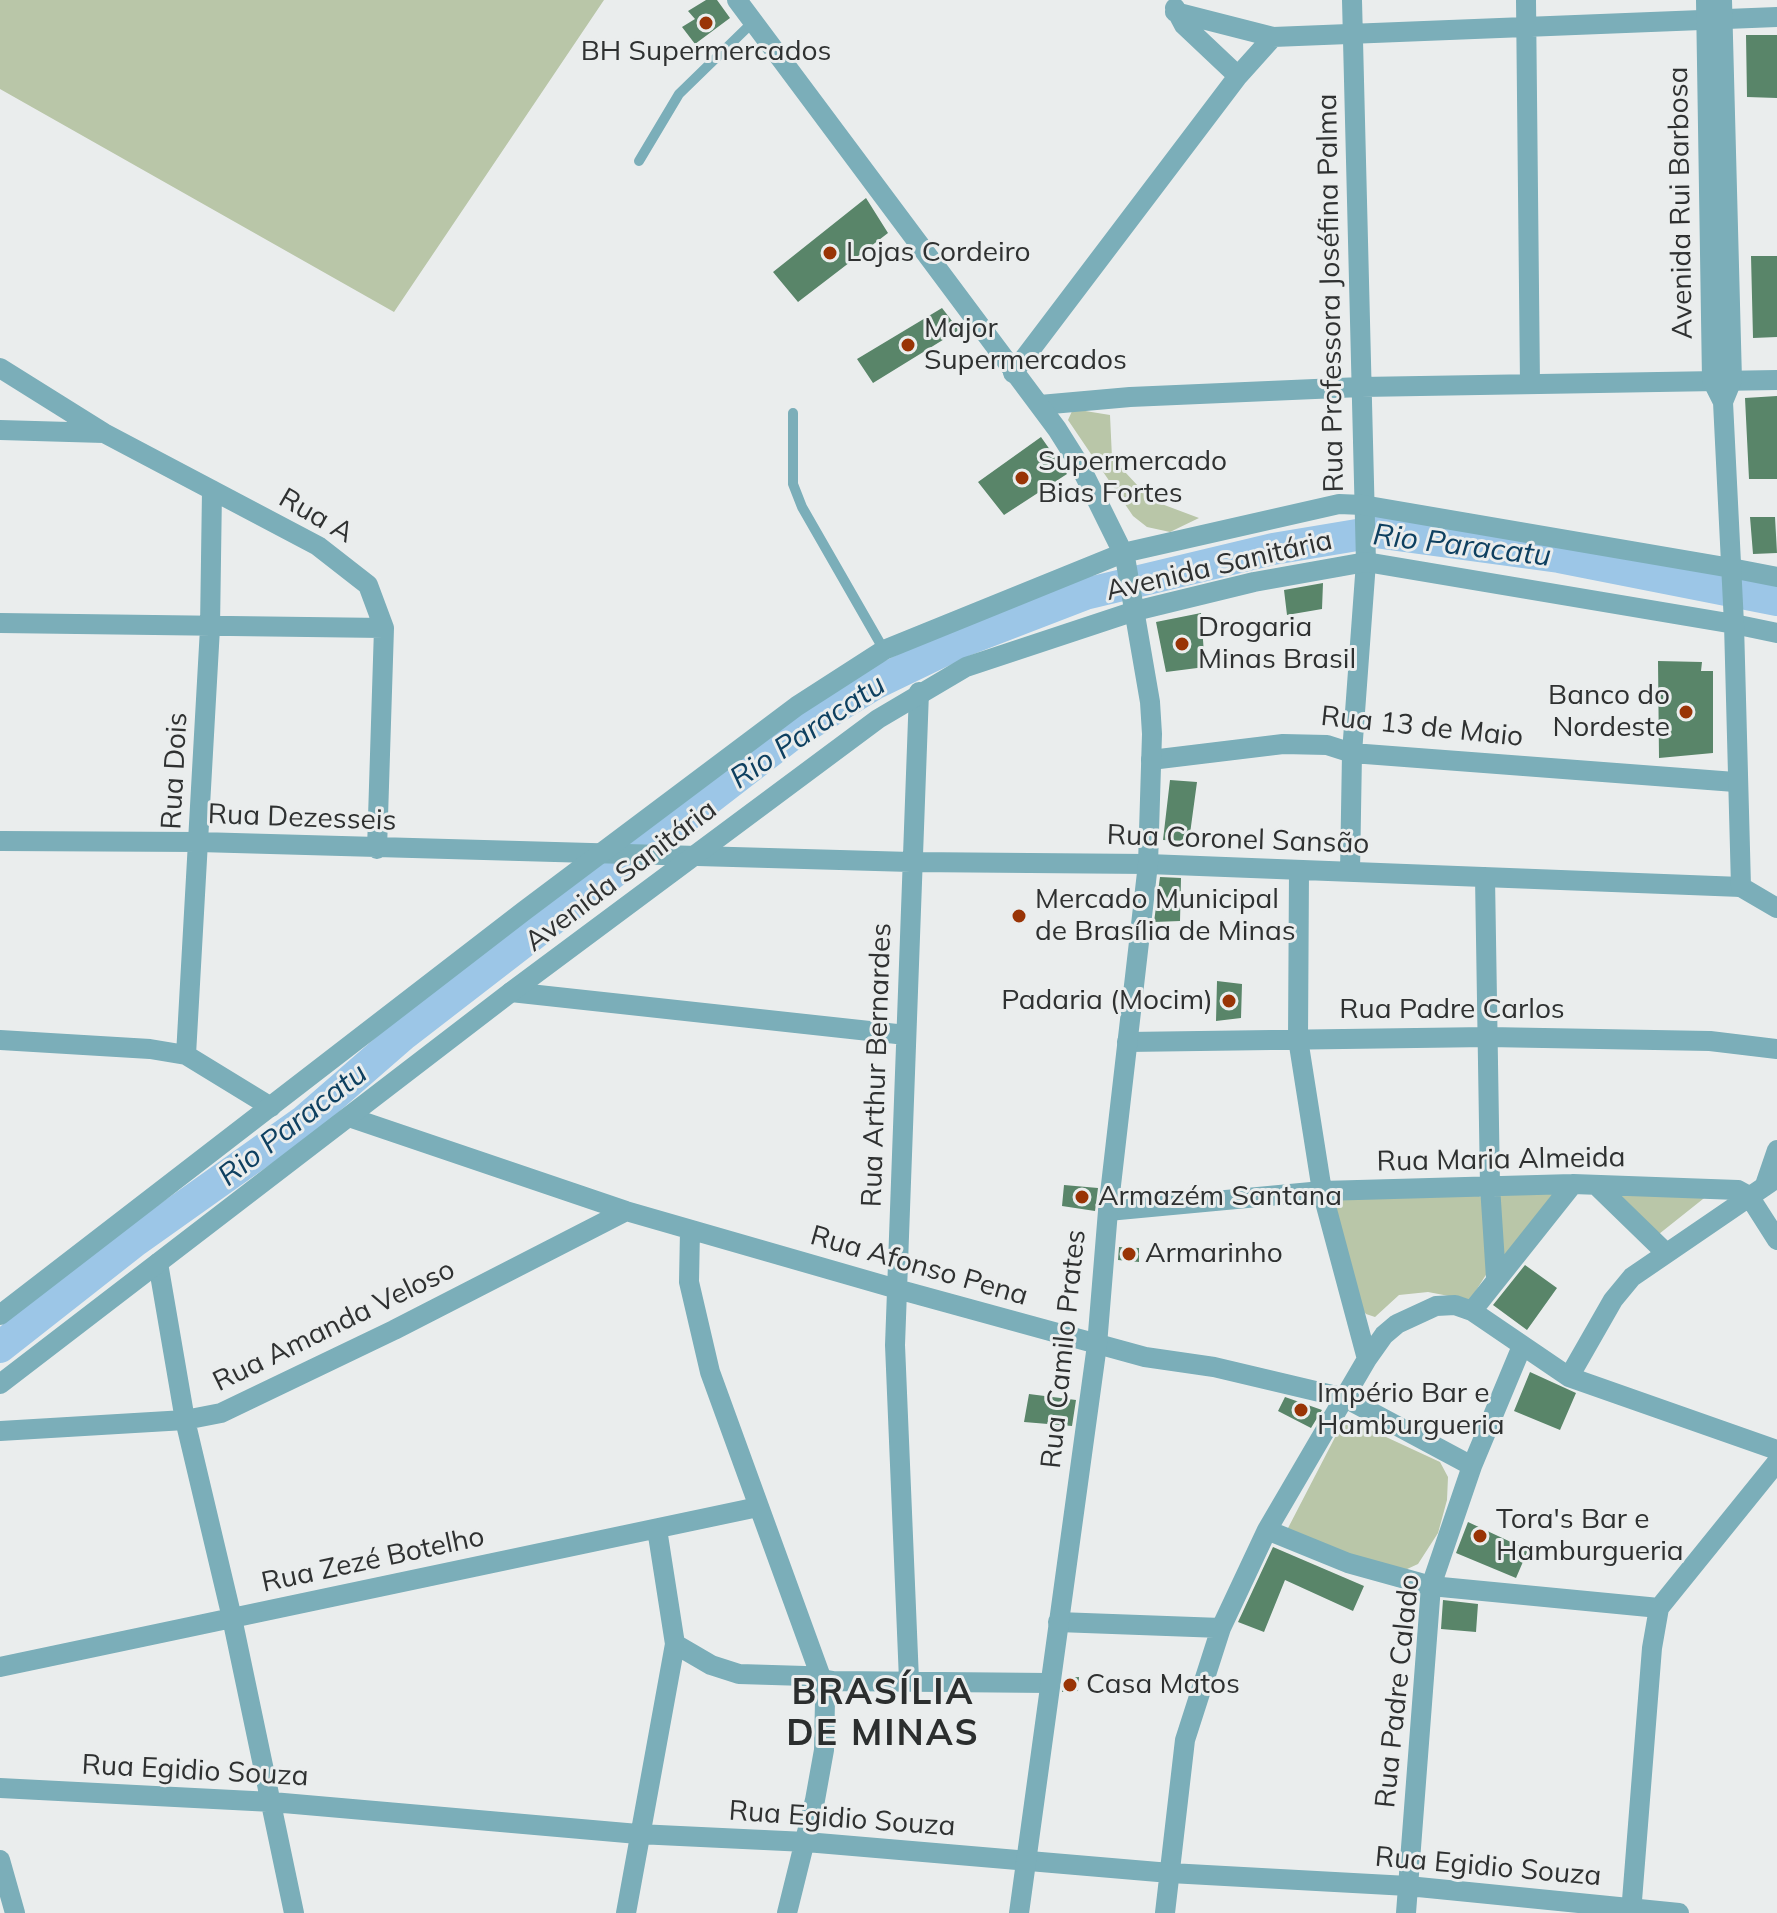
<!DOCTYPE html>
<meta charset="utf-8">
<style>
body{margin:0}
canvas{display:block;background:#eaeded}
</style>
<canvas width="1777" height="1913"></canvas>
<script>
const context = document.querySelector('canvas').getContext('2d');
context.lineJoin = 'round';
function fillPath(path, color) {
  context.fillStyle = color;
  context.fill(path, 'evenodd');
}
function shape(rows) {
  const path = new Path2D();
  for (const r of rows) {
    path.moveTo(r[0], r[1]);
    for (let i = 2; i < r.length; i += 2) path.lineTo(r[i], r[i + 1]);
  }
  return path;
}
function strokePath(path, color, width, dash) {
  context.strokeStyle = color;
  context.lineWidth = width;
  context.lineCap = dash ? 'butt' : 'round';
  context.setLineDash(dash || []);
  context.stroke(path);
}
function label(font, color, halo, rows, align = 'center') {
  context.font = font + ' Mulish,sans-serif';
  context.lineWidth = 6;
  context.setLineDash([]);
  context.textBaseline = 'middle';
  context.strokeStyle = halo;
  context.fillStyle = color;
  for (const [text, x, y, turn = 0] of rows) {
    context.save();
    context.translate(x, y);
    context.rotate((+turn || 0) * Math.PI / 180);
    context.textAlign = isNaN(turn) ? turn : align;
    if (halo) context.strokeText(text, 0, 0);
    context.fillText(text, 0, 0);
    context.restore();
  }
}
fillPath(shape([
 [0,0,604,0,394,312,0,89],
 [1073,409,1110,415,1112,458,1151,500,1199,518,1170,532,1147,527,1133,516,1068,420],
 [1559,1191,1501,1264,1496,1193],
 [1475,1194,1486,1200,1489,1270,1470,1300,1428,1292,1399,1295,1375,1317,1366,1314,1362,1309,1335,1205,1341,1198],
 [1610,1194,1708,1195,1659,1234],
 [1345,1418,1440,1462,1448,1477,1447,1500,1438,1533,1418,1564,1405,1570,1377,1565,1287,1530]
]), '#b9c6a8');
strokePath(shape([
 [0,1347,135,1241,304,1121,404,1034,790,736,876,683,963,641,1085,594,1273,549,1375,532,1559,557,1777,600]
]), '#9cc6e7', 32);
fillPath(shape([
 [706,0,717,0,730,18,695,44,682,27,695,19,688,11],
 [1746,35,1777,35,1777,98,1747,97],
 [866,198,888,233,798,302,773,272],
 [1751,256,1777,256,1777,337,1753,338],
 [942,308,959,330,873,383,857,359],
 [1777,396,1777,479,1749,479,1745,398],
 [1041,437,1067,474,1004,515,978,482],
 [1750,517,1775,517,1777,553,1753,554],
 [1323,583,1322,609,1287,615,1284,590],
 [1201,613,1205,667,1166,672,1156,622],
 [1658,661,1702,662,1701,671,1713,671,1713,753,1659,758],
 [1170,780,1197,782,1189,841,1163,840],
 [1160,877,1181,878,1180,921,1154,922],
 [1217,981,1242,984,1241,1018,1216,1021],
 [1064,1185,1098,1188,1095,1211,1062,1206],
 [1119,1247,1139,1248,1139,1262,1118,1260],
 [1525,1265,1557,1288,1527,1330,1493,1305],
 [1530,1372,1576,1393,1560,1430,1514,1411],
 [1029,1394,1076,1400,1072,1426,1024,1422],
 [1285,1397,1322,1410,1311,1428,1278,1411],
 [1468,1522,1528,1550,1516,1578,1456,1553],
 [1273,1547,1364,1586,1353,1611,1285,1580,1264,1632,1238,1622],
 [1443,1600,1478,1604,1476,1632,1441,1629],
 [1079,1677,1078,1691,1062,1692,1064,1678]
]), '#598569');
strokePath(shape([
 [639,161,679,94,754,21],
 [793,413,793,484,802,507,884,650]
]), '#7baeb9', 10);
strokePath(shape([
 [1526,0,1530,384],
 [1175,8,1184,25,1238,76],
 [1175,12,1273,37,1777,17],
 [0,368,104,433,318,546,368,585,384,628,377,849],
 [1013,373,1238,76,1273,37],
 [1040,405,1130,397,1361,387,1777,380],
 [0,430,104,433],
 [1731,568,1777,577],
 [0,623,384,628],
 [1734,624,1777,633],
 [1151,760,1283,744,1327,745,1352,753,1735,782],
 [0,841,199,842,911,862,1148,864,1741,887],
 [1299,870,1298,1039,1322,1191,1367,1359],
 [1350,872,1352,753,1366,562,1352,0],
 [1485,877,1490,1186,1496,1278],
 [511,992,906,1035],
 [0,1040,150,1049,186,1055,271,1107],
 [1127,1042,1488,1037,1710,1041,1777,1049],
 [186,1055,210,628,212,490],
 [349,1117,626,1211,897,1289,1145,1357,1214,1367,1345,1398,1472,1466],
 [1596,1185,1666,1253],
 [1765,1185,1777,1150],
 [1108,1211,1322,1191,1573,1184,1738,1190,1749,1196,1777,1240],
 [690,1230,689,1282,710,1372,822,1680,825,1700,824,1750,815,1800,787,1913],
 [158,1263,185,1420,232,1618,294,1913],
 [1472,1311,1573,1184],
 [1569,1377,1613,1300,1632,1277,1777,1178],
 [0,1431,185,1420,221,1413,394,1330,626,1211],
 [1267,1530,1348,1563,1431,1586,1659,1608],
 [1058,1622,1221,1628],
 [675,1644,711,1665,739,1674,805,1676,833,1681,1049,1683],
 [0,1667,758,1507],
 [909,1680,895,1345,919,692],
 [0,1788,272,1802,638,1834,806,1842,1170,1873,1408,1886,1679,1913],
 [626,1913,675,1644,657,1529],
 [1165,1913,1185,1740,1221,1628,1267,1530,1367,1359,1384,1335,1397,1324,1436,1306,1455,1305,1472,1311,1569,1377,1777,1450],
 [1406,1913,1431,1586,1472,1466,1522,1346],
 [1631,1913,1652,1648,1659,1608,1777,1462]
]), '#7baeb9', 20);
strokePath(shape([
 [737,0,1057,429,1079,464,1125,557,1150,702,1152,734,1148,864,1108,1211,1097,1345,1019,1913],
 [1706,0,1712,380,1723,402,1734,624,1741,887,1777,908],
 [1722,0,1732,380,1723,402],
 [0,1315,524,911,797,706,884,650,1123,553,1339,504,1363,505,1731,568],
 [0,1384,511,992,878,719,966,667,1135,611,1254,582,1366,562,1734,624],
 [0,1860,15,1913]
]), '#7baeb9', 20);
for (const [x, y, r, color] of [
 [706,23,8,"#993406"],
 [830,253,8,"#993406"],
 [908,345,8,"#993406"],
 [1022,478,8,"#993406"],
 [1182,644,8,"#993406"],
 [1686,712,8,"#993406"],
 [1019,916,8,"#993406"],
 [1229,1001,8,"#993406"],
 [1082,1197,8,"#993406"],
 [1129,1254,8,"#993406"],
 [1301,1410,8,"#993406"],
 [1480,1536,8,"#993406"],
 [1070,1685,8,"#993406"]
]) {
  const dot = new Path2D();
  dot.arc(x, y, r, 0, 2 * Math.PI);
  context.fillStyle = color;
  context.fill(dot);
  strokePath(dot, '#eaeded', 3);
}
label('28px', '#2f3131', '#eaeded', [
 ["BH Supermercados",706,52,"center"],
 ["Lojas Cordeiro",846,253],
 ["Major",924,329],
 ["Supermercados",924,361],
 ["Supermercado",1038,462],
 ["Bias Fortes",1038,494],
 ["Drogaria",1198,628],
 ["Minas Brasil",1198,660],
 ["Banco do",1670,696,"right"],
 ["Nordeste",1670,728,"right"],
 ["Mercado Municipal",1035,900],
 ["de Brasília de Minas",1035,932],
 ["Padaria (Mocim)",1213,1001,"right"],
 ["Armazém Santana",1098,1197],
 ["Armarinho",1145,1254],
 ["Império Bar e",1317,1394],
 ["Hamburgueria",1317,1426],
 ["Tora's Bar e",1496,1520],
 ["Hamburgueria",1496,1552],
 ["Casa Matos",1086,1685]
], 'left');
label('28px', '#2f3131', '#eaeded', [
 ["Avenida Rui Barbosa",1681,203,-91],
 ["Rua Professora Joséfina Palma",1331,293,-91],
 ["Rua A",316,516,30],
 ["Avenida Sanitária",1219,566,-13],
 ["Rua 13 de Maio",1422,727,6],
 ["Rua Dois",175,771,-87],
 ["Rua Dezesseis",302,818,2],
 ["Rua Coronel Sansão",1238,840,2],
 ["Avenida Sanitária",621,876,-37],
 ["Rua Padre Carlos",1452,1010],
 ["Rua Arthur Bernardes",877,1065,-88],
 ["Rua Maria Almeida",1501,1160,-1],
 ["Rua Afonso Pena",919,1266,16],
 ["Rua Amanda Veloso",334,1326,-26],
 ["Rua Camilo Prates",1064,1349,-84],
 ["Rua Zezé Botelho",373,1560,-12],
 ["Rua Padre Calado",1398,1691,-84],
 ["Rua Egidio Souza",195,1771,3],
 ["Rua Egidio Souza",842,1819,4],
 ["Rua Egidio Souza",1488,1867,5]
]);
label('italic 30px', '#0e4060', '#eaeded', [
 ["Rio Paracatu",1462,546,7],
 ["Rio Paracatu",808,732,-34],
 ["Rio Paracatu",293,1125,-38]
]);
context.letterSpacing = '2px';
label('bold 36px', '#2b2e2e', '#eaeded', [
 ["BRASÍLIA",883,1693],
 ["DE MINAS",883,1734]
]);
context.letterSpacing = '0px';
</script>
